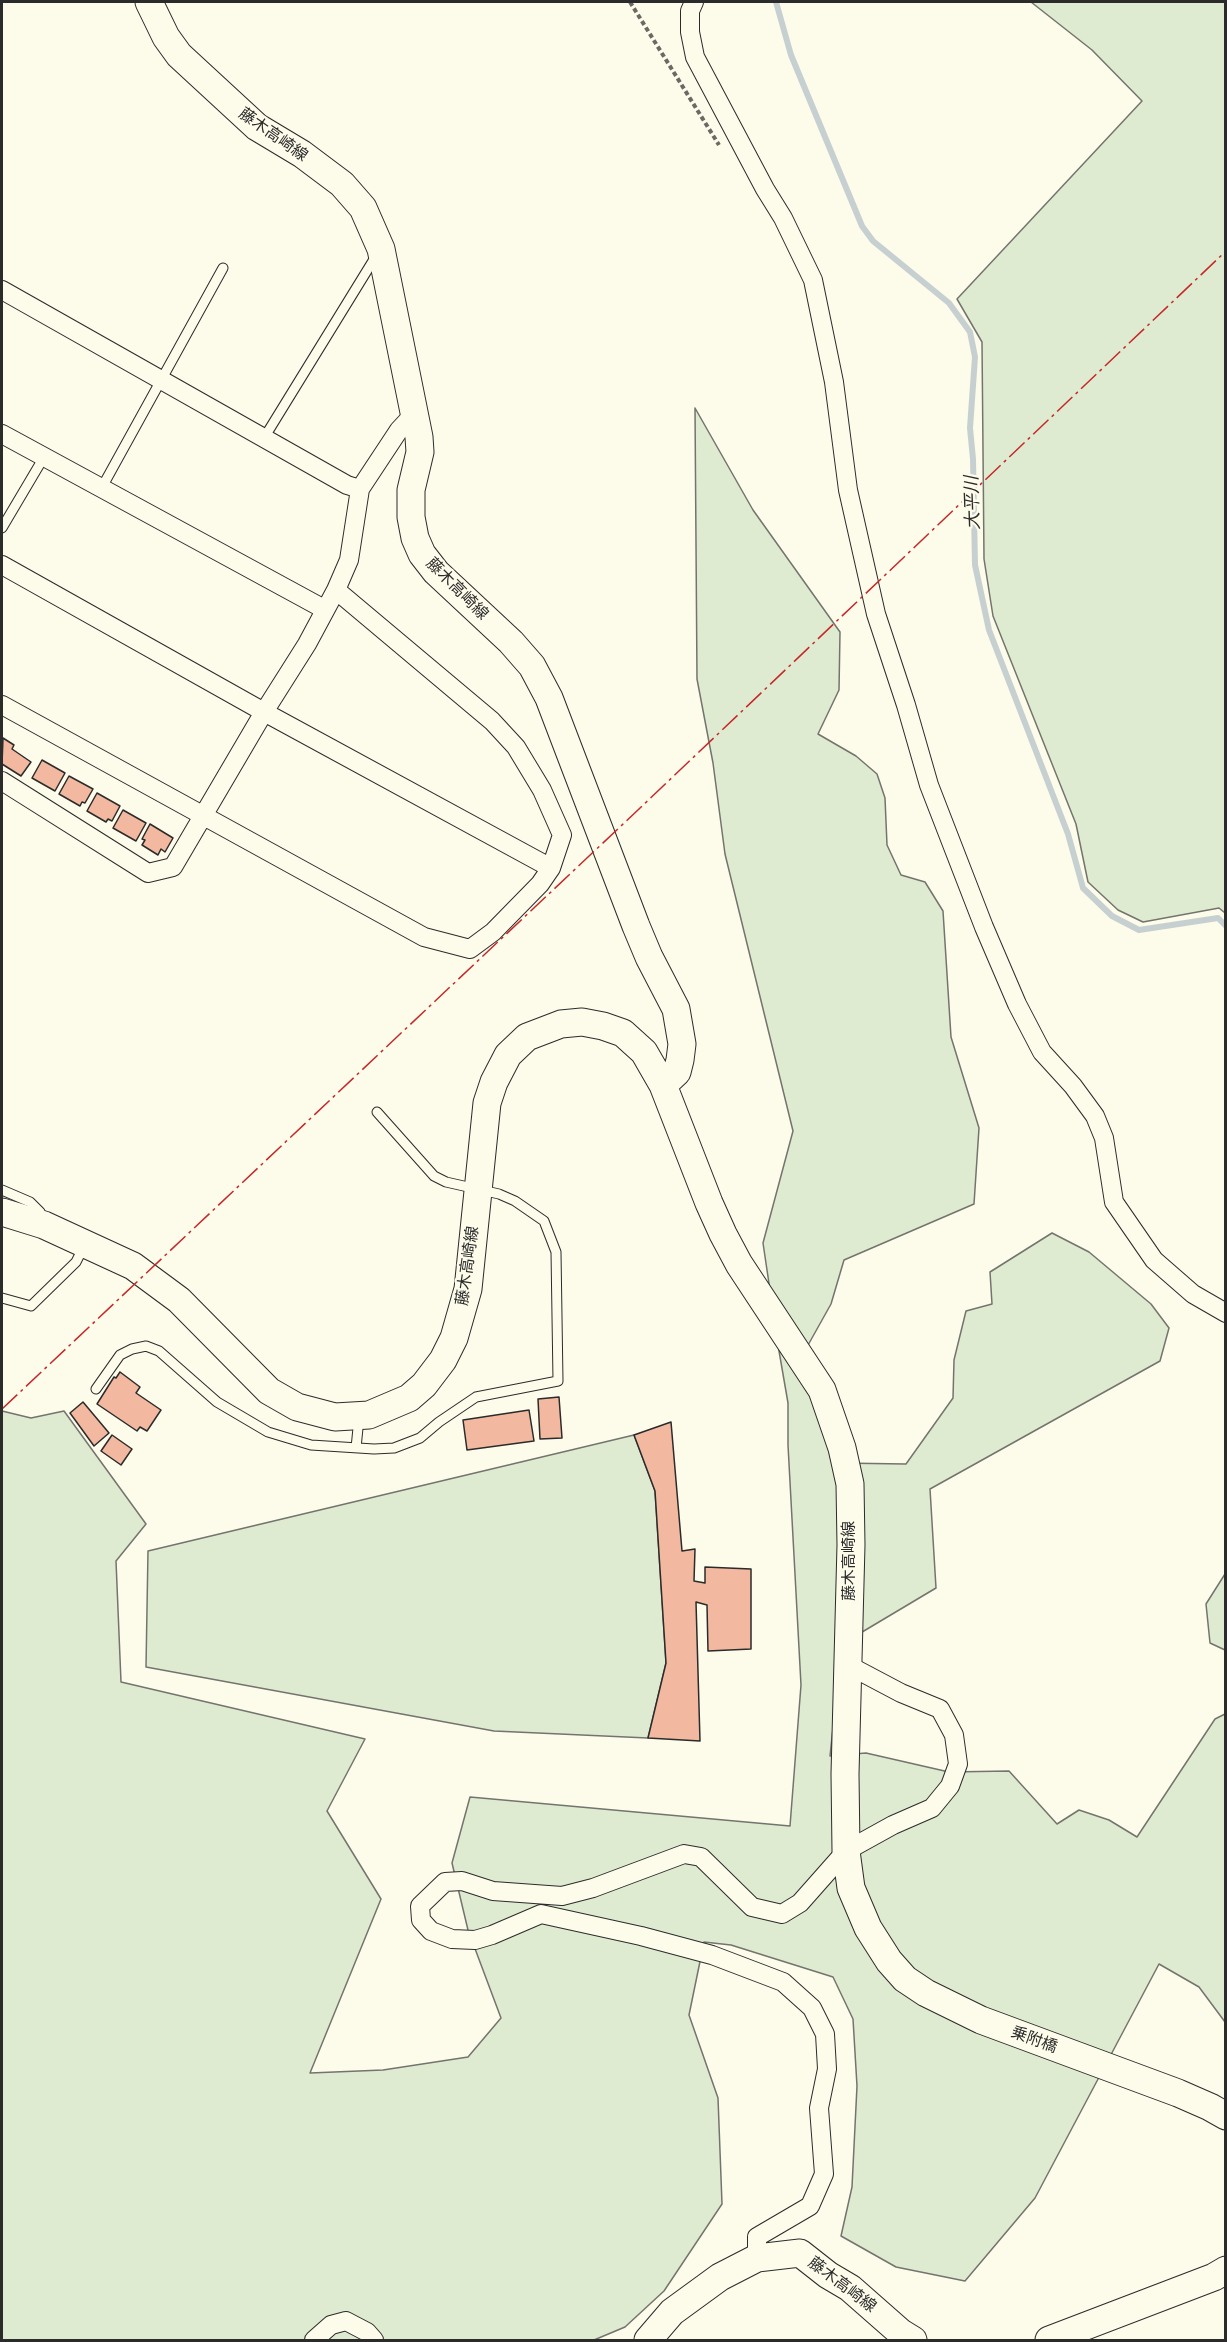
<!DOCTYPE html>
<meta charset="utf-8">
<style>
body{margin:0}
#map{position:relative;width:1227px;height:2342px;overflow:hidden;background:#fdfbea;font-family:"Fira Sans Condensed",sans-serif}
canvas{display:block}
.frame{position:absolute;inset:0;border:3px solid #2b2b2b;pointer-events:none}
</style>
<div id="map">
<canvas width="1227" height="2342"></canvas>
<div class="frame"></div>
</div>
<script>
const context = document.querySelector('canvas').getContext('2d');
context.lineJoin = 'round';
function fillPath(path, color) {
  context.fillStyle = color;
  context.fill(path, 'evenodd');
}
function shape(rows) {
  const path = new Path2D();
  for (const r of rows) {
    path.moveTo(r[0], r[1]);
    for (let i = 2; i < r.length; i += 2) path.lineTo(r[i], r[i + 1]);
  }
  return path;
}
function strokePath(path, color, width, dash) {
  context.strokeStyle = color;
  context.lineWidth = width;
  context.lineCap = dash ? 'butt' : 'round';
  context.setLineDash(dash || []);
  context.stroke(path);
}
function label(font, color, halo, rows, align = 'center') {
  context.font = font + ' "Fira Sans Condensed","Noto Sans JP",sans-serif';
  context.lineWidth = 4.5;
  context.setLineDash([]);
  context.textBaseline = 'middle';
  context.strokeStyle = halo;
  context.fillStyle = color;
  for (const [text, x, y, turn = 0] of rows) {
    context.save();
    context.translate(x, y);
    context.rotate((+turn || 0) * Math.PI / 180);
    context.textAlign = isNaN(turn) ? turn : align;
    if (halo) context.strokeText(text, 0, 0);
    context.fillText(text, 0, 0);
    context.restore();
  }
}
const green = shape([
 [1031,2,1225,2,1225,913,1219,908,1143,922,1118,910,1088,882,1076,824,993,616,984,559,982,342,957,299,1142,101,1092,50,1031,2],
 [695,408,753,510,840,632,839,690,818,734,856,756,877,774,885,798,887,845,901,875,925,882,943,911,951,1037,979,1128,974,1204,844,1260,831,1304,798,1363,838,1463,906,1464,953,1398,954,1360,966,1311,992,1304,990,1272,1052,1233,1089,1252,1151,1304,1169,1328,1160,1361,930,1489,936,1588,842,1644,830,1756,866,1753,949,1772,1009,1771,1057,1824,1079,1810,1109,1820,1137,1837,1215,1719,1225,1714,1225,2022,1199,1987,1159,1964,1035,2198,965,2281,896,2267,841,2236,852,2187,857,2086,853,2019,833,1977,731,1945,704,1942,689,2015,718,2098,722,2204,664,2291,625,2327,594,2340,2,2340,2,1411,31,1418,64,1411,146,1524,116,1561,121,1682,365,1739,327,1811,381,1899,310,2073,383,2070,468,2057,501,2018,468,1930,452,1863,470,1797,790,1826,801,1685,788,1445,788,1403,779,1351,763,1243,793,1131,725,854,713,763,697,679,695,408],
 [634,1435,655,1491,666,1663,648,1738,494,1731,146,1667,148,1551,634,1435],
 [1225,1574,1226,1650,1225,1650,1210,1643,1206,1604,1225,1574]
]);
fillPath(green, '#deebd1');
strokePath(green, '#74746e', 1.5);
strokePath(shape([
 [776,2,791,55,862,226,873,241,949,303,970,332,975,357,970,428,973,459,975,565,989,630,1068,834,1083,888,1112,916,1139,930,1218,918,1226,926]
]), '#c7d0d0', 6);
const building = shape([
 [3,738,14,745,12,749,31,762,21,776,2,764,3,738],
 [42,760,65,773,55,791,32,778,42,760],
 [69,776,93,789,85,803,82,802,80,806,59,794,69,776],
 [97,793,120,806,112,821,108,819,106,822,87,811,97,793],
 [123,810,146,823,136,841,113,828,123,810],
 [150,824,173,838,165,852,161,849,158,855,142,845,145,840,142,839,150,824],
 [120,1372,140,1387,136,1393,161,1410,147,1431,140,1427,137,1431,97,1404,114,1377,116,1378,120,1372],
 [559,1397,562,1438,540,1439,538,1399,559,1397],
 [83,1402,109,1433,94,1446,70,1413,83,1402],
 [529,1410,534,1441,467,1450,463,1420,529,1410],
 [671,1422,682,1551,695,1549,694,1581,705,1583,705,1567,751,1569,751,1649,708,1651,707,1605,696,1602,700,1741,648,1738,666,1663,655,1491,634,1435,671,1422],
 [112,1435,132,1449,121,1465,101,1451,112,1435]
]);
fillPath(building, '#f2b8a0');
strokePath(building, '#2b2b2b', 1.5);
const service = shape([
 [264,438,376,256],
 [101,489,223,268],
 [2,528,44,457],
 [2,1190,30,1202,40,1212,42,1218],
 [2,1298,31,1306,76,1262,84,1246],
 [96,1389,120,1355,132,1349,146,1346,159,1351,217,1402,268,1432,311,1445,374,1449,394,1448,420,1438,439,1422,476,1397,558,1381,556,1252,544,1221,515,1201,499,1194,446,1182,434,1176,377,1112],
 [356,1448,359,1418]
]);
const minor = shape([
 [694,2,690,11,690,32,695,57,765,189,783,218,813,280,834,382,848,490,876,614,906,705,929,785,984,927,1017,1004,1042,1052,1073,1086,1095,1116,1104,1138,1114,1202,1154,1260,1193,1294,1226,1313],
 [2,290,347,485,360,489],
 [2,434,324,609],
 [2,565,264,712,551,868],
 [2,705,424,937,470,949,493,932,540,884,551,868,562,835,542,790,516,747,492,721,336,590],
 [2,781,148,873,173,867,264,712,307,644,336,590,349,560,360,489,399,430,413,415],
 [757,2258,757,2237,810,2206,824,2174,819,2108,827,2069,825,2034,812,2008,783,1982,712,1955,641,1936,541,1914,492,1935,475,1940,452,1939,431,1931,421,1920,420,1906,445,1882,462,1881,493,1891,562,1896,593,1888,684,1854,701,1857,752,1907,782,1914,800,1903,846,1851,893,1825,932,1808,950,1786,958,1764,954,1735,940,1709,901,1693,848,1665],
 [314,2340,331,2325,346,2321,367,2332,374,2340]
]);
const primary = shape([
 [149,2,166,37,179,55,257,127,302,154,342,184,363,208,381,249,419,437,420,452,411,490,411,517,415,538,422,554,436,572,511,642,532,666,549,698,636,926,649,957,676,1009,682,1044,680,1060,677,1072,663,1085],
 [2,1212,44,1225,133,1266,179,1300,269,1391,297,1407,335,1417,369,1415,409,1398,424,1385,443,1360,454,1338,468,1289,487,1103,494,1082,508,1055,527,1037,561,1024,582,1022,603,1026,623,1033,644,1052,663,1085,709,1203,723,1234,739,1264,822,1390,842,1448,850,1484,851,1545,845,1774,846,1851,851,1888,868,1928,889,1961,905,1979,926,1993,981,2020,1178,2093,1210,2107,1226,2116],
 [648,2340,672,2312,720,2277,757,2258,800,2253,828,2275,850,2288,900,2332,913,2340],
 [1049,2340,1214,2277,1226,2270]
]);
strokePath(service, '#2b2b2b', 11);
strokePath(minor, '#2b2b2b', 20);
strokePath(primary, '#2b2b2b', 29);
strokePath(shape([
 [630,2,719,145]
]), '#6a6964', 4, [4.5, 3]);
strokePath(service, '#fdfbea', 9);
strokePath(minor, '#fdfbea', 18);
strokePath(primary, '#fdfbea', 27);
strokePath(shape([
 [2,1409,639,809,1226,251]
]), '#c62828', 1.5, [21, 4.5, 3, 4.5]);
label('16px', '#2b2b2b', '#fdfbea', [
 ["藤木高崎線",273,135,35],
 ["藤木高崎線",457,589,45],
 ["藤木高崎線",468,1266,-82],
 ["藤木高崎線",850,1561,-90],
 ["乗附橋",1034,2040,20],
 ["藤木高崎線",842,2285,37]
]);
label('italic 18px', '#2b2b2b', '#fdfbea', [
 ["大平川",973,503,-92]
]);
</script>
